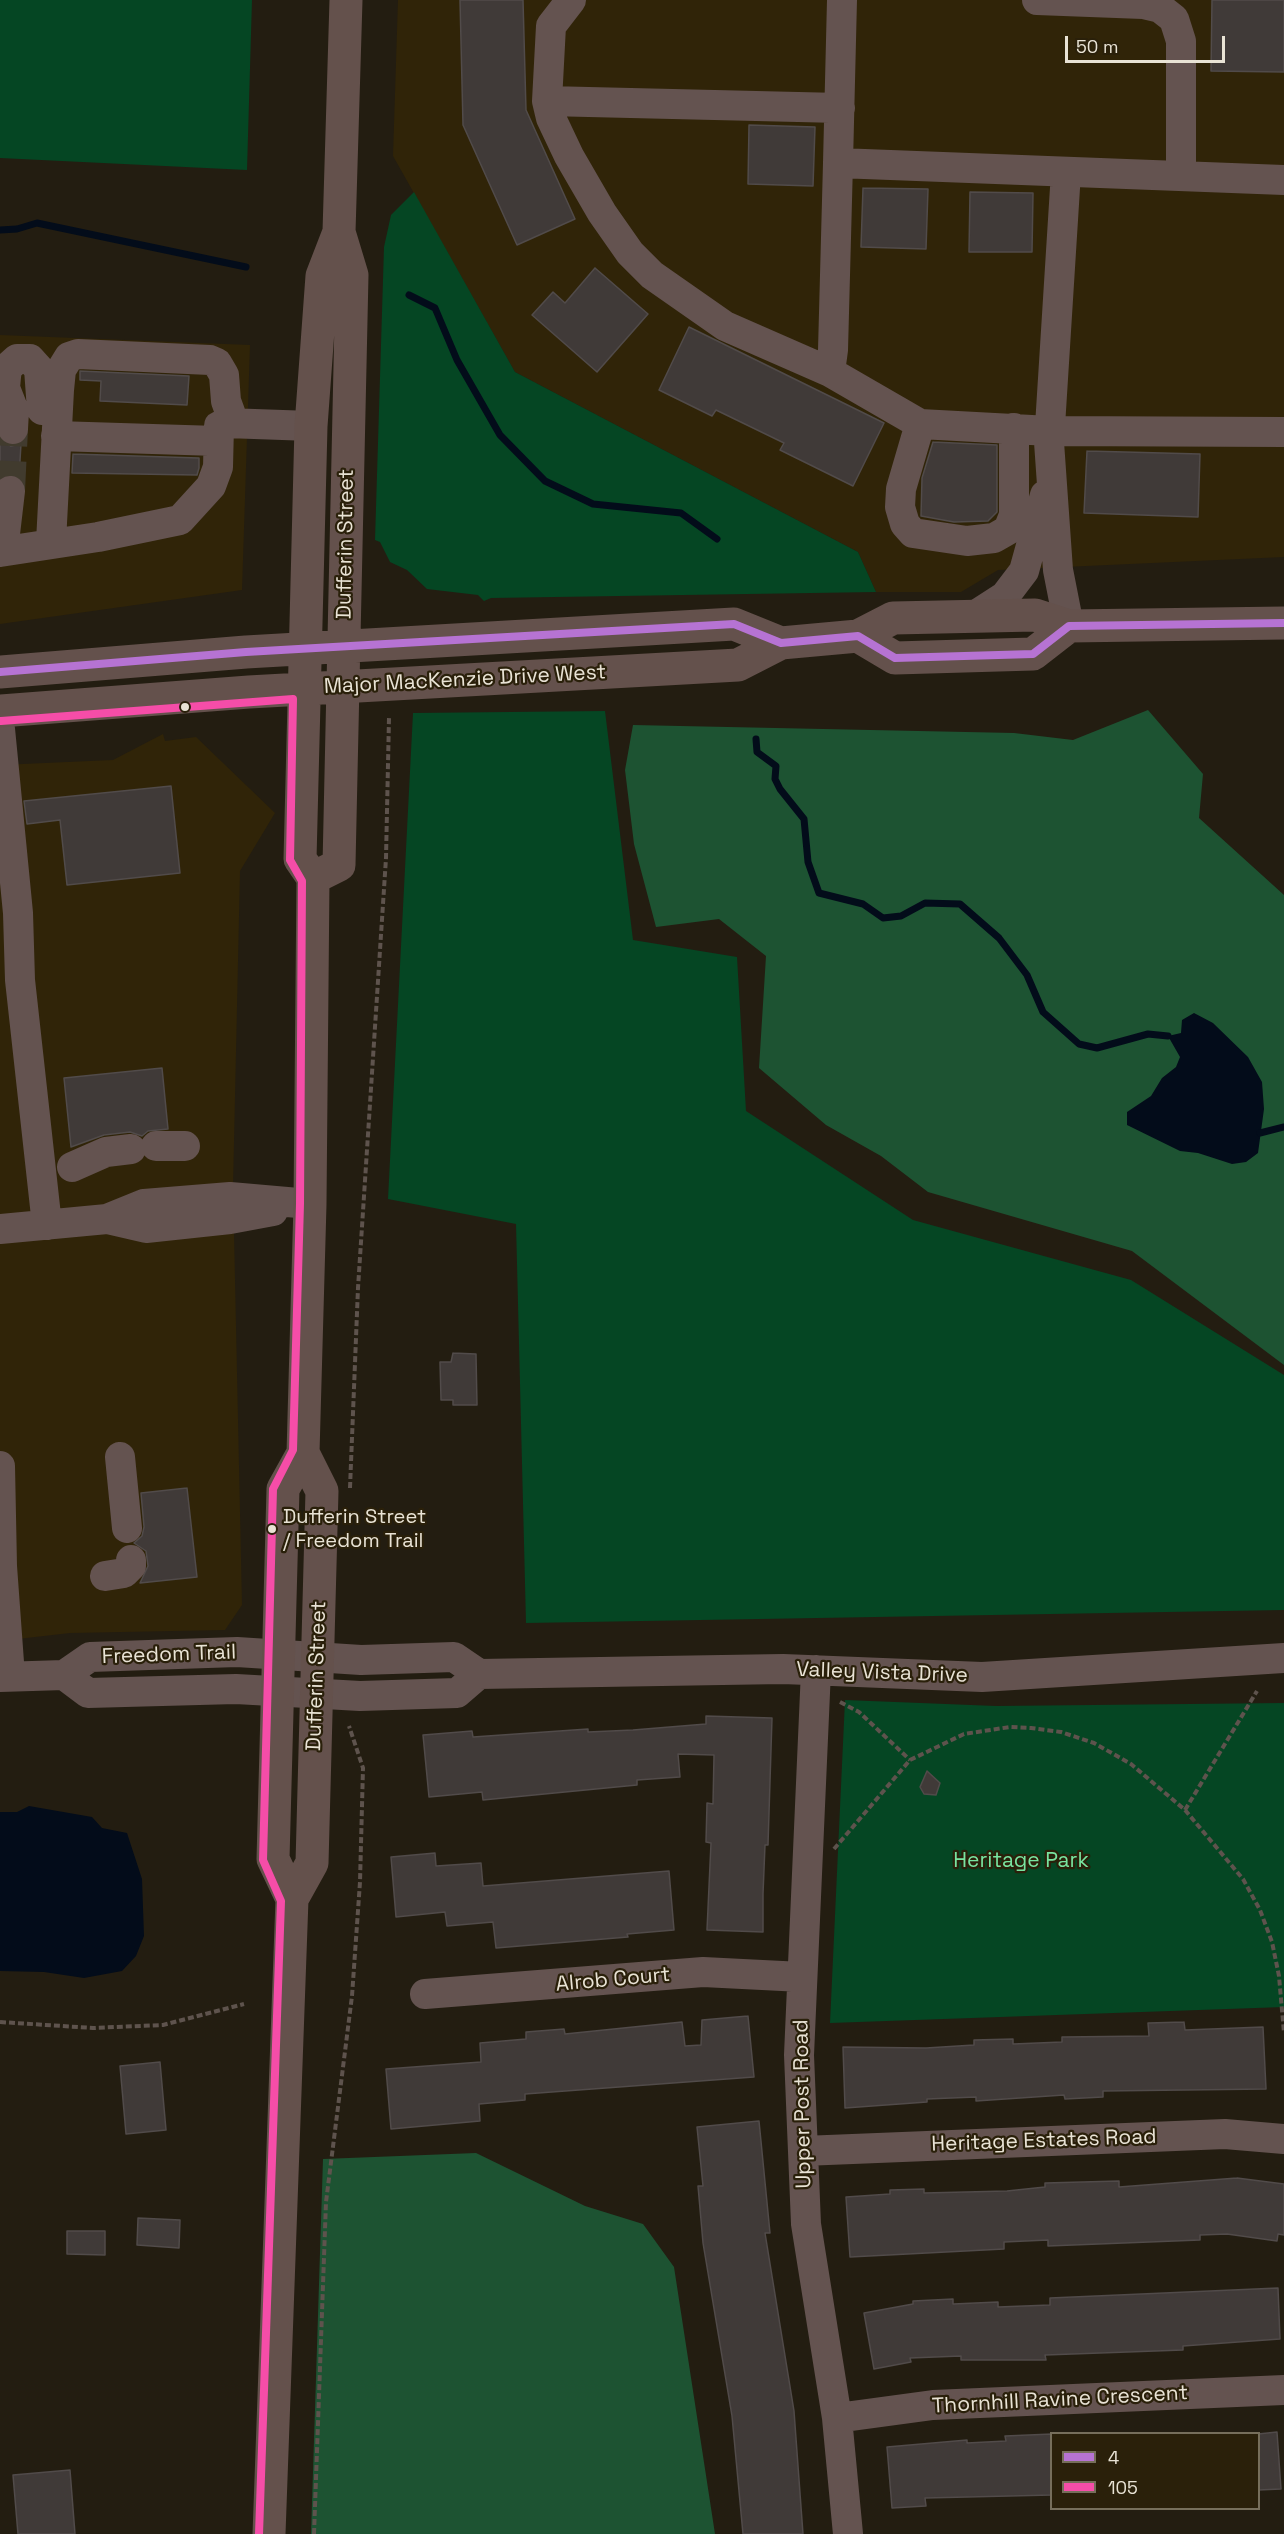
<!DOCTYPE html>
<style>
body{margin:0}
#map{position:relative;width:1284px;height:2534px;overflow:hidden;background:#231d11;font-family:"Space Grotesk",sans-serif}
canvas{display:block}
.legend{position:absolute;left:1050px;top:2432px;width:210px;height:78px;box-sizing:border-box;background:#2a200a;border:2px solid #766e5b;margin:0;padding:8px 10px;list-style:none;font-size:18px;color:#e9e3d5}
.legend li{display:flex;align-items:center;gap:12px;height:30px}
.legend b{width:30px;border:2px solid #766e5b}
.scale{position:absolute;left:1065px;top:36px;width:160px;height:27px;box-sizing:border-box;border:3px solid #e9e3d5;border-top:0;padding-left:8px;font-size:18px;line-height:21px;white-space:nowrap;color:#e9e3d5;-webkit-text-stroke:4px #2a200a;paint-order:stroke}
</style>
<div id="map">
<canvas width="1284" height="2534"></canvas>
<ul class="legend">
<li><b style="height:8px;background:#b673d3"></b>4</li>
<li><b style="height:8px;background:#f54da8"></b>105</li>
</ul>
<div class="scale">50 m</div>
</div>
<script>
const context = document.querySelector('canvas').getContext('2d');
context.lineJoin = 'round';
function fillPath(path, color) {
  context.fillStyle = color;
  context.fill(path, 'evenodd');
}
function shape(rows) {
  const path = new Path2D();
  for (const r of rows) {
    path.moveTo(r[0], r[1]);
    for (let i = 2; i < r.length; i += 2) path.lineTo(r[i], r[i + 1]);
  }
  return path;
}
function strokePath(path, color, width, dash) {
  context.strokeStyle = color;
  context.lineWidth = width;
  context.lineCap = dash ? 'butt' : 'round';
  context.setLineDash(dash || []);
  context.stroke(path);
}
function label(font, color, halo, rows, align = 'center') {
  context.font = font + ' "Space Grotesk",sans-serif';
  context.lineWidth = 4.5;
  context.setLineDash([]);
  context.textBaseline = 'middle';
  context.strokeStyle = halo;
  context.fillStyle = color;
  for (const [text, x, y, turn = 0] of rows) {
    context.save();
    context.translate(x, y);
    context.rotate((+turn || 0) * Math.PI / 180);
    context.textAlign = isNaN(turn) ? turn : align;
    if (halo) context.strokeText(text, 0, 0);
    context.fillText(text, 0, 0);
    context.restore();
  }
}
fillPath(shape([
 [398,0,1284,0,1284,557,998,570,961,592,876,592,858,552,515,372,393,156],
 [0,335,250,345,242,590,0,624],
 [163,734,165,741,196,737,275,813,240,871,233,1187,242,1605,225,1630,70,1633,0,1641,0,765,113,760]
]), '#302408');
fillPath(shape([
 [0,0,252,0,247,170,0,158],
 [414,192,515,372,858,552,876,592,491,598,484,601,478,595,427,589,407,570,390,562,380,542,375,540,384,247,391,215],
 [605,711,633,940,737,957,746,1111,913,1220,1131,1280,1284,1375,1284,1610,526,1623,516,1224,388,1199,413,713],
 [845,1700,996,1706,1284,1703,1284,2007,830,2023]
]), '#054623');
fillPath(shape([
 [1148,710,1203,774,1199,818,1284,895,1284,1365,1132,1251,928,1192,881,1156,826,1125,759,1068,766,956,719,919,656,927,634,844,625,770,633,725,1014,733,1073,740],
 [476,2153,585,2206,643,2224,674,2267,715,2534,311,2534,323,2159]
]), '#1d5332');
fillPath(shape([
 [1194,1013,1213,1023,1248,1057,1262,1082,1264,1109,1258,1153,1246,1162,1232,1164,1198,1153,1180,1151,1127,1125,1127,1112,1151,1096,1162,1078,1176,1067,1180,1057,1168,1036,1181,1033,1182,1020],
 [29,1806,92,1817,102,1828,127,1833,142,1879,144,1936,136,1956,122,1971,84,1978,44,1972,0,1971,0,1812,17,1812]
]), '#030c1a');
strokePath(shape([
 [0,230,17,229,37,223,246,267],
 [409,295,435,308,457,360,500,435,545,481,593,504,681,513,717,539],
 [756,739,757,752,776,766,775,779,780,789,804,819,808,862,819,893,863,904,883,918,901,916,925,903,960,904,999,938,1027,975,1043,1012,1079,1044,1097,1048,1148,1034,1168,1036],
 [1260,1133,1284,1127]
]), '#030c1a', 7);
const building = shape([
 [460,0,523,0,526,110,575,219,517,245,463,125,460,0],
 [1212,0,1284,0,1284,72,1211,71,1212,0],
 [749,125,815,127,813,186,748,184,749,125],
 [863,188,928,189,926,249,861,247,863,188],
 [970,192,1033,193,1032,252,969,252,970,192],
 [595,268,648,314,597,372,532,315,553,292,565,303,595,268],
 [689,327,884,423,853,486,780,450,784,443,716,410,712,416,659,390,689,327],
 [80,371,189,376,187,405,100,401,101,381,80,380,80,371],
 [0,440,11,446,21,444,19,477,11,474,0,478,0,440],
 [933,442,997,445,997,512,988,521,954,522,921,516,922,478,933,442],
 [1087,451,1200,454,1198,517,1084,513,1087,451],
 [73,454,199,458,199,468,197,475,72,473,73,454],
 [171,786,180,873,67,885,60,820,27,824,24,801,171,786],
 [162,1068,168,1129,148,1131,142,1136,130,1132,104,1135,71,1147,64,1078,162,1068],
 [453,1353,476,1354,477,1405,453,1405,453,1400,441,1400,440,1362,451,1362,453,1353],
 [187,1488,197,1577,140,1583,148,1566,146,1551,134,1543,142,1536,144,1527,141,1493,187,1488],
 [706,1716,772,1718,768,1845,765,1845,763,1894,763,1932,707,1930,711,1843,706,1842,707,1803,713,1804,714,1755,678,1754,680,1777,637,1780,637,1785,483,1800,482,1792,429,1797,423,1735,472,1731,473,1737,588,1729,588,1732,633,1730,706,1724,706,1716],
 [927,1771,940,1783,936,1795,924,1794,920,1787,927,1771],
 [435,1853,436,1866,481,1863,483,1886,669,1871,674,1930,627,1934,628,1937,496,1948,493,1922,447,1926,445,1912,396,1917,391,1857,435,1853],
 [748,2016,754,2077,525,2094,525,2100,479,2104,480,2121,391,2129,386,2069,481,2062,480,2043,526,2039,526,2032,564,2029,565,2034,682,2022,685,2046,701,2045,702,2020,748,2016],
 [1184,2022,1185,2030,1263,2027,1266,2089,1103,2091,1103,2097,1065,2099,1064,2095,976,2101,976,2097,927,2099,927,2102,845,2108,843,2047,926,2048,974,2045,974,2040,1013,2039,1013,2044,1062,2042,1062,2037,1149,2036,1148,2023,1184,2022],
 [160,2062,166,2130,126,2134,120,2066,160,2062],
 [759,2121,770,2233,765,2233,794,2411,803,2534,743,2534,732,2416,703,2243,698,2186,703,2186,697,2127,759,2121],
 [1237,2178,1284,2184,1284,2235,1278,2234,1277,2241,1227,2234,1200,2235,1200,2240,1048,2246,1048,2240,1004,2242,1004,2249,850,2257,846,2197,890,2194,890,2190,924,2189,924,2193,1007,2191,1045,2187,1045,2183,1119,2181,1119,2187,1237,2178],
 [138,2218,180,2220,179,2248,137,2245,138,2218],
 [67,2231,105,2231,105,2255,67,2254,67,2231],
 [1278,2288,1280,2339,1183,2346,1183,2350,1045,2355,1046,2360,961,2360,961,2356,910,2358,911,2362,874,2369,864,2313,913,2304,913,2301,953,2299,953,2304,998,2302,998,2307,1050,2305,1050,2298,1278,2288],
 [1277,2432,1281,2489,1258,2490,1258,2434,1277,2432],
 [1052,2434,1052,2495,925,2498,926,2506,892,2508,887,2447,967,2440,967,2443,1006,2441,1005,2436,1052,2434],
 [70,2470,75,2534,18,2534,13,2475,70,2470]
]);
fillPath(building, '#403a38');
strokePath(building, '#514b4a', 1.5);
strokePath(shape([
 [10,491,13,429]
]), '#413b2e', 30, [30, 15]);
strokePath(shape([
 [350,1488,358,1288,386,858,389,718],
 [840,1702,859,1712,910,1760],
 [1185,1810,1257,1691],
 [834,1849,910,1760,964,1734,1010,1727,1031,1728,1061,1732,1094,1743,1131,1764,1185,1810,1243,1879,1260,1910,1272,1942,1279,1976,1284,2033],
 [0,2022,93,2028,163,2025,244,2004],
 [314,2534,326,2202,352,1996,360,1882,363,1768,349,1726]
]), '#5e534d', 4, [6, 3]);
strokePath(shape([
 [571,0,551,26,547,101,551,118,569,156,602,213,630,253,652,275,725,326,830,372],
 [842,0,838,163,1284,180],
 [1037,0,1143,4,1160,8,1174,19,1181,41,1181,176],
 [547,101,840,108],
 [838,163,833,350,830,372,920,424,1050,431,1284,432],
 [1066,172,1049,442,1058,570,1069,626],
 [920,424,901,489,900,507,905,524,913,533,967,541,994,538,1008,530,1014,515,1014,428],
 [13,429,14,411,5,388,6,377,7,368,17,359,30,359,39,369,42,410],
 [56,436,217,441],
 [51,542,59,390,61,370,69,357,78,354,210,360,217,363,224,375,226,401,234,423],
 [3,551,10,491],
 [0,552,98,537,180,520,211,486,218,467,219,426,226,423,311,426],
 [974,616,1005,596,1024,571,1045,495],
 [0,729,18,913,20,980,47,1225],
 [156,1146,185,1146],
 [72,1167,106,1152,131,1149],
 [107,1219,146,1228,230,1219,273,1211],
 [0,1229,107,1219,144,1204,230,1197,310,1204],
 [120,1457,127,1528],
 [0,1466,2,1566,10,1676],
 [105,1576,124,1573,131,1566,131,1560],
 [816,1670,799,2055,806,2224,837,2418,848,2534],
 [64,1675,88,1693,236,1689,360,1696,457,1693,479,1674],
 [0,1677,64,1675,90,1657,237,1652,361,1660,454,1657,479,1674,783,1669,982,1677,1284,1658],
 [425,1994,703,1972,802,1977],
 [803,2151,1225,2134,1284,2139],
 [837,2418,933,2405,1284,2390]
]), '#645350', 30);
strokePath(shape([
 [858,636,895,658,1033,654,1069,626],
 [0,672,246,652,734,624,781,643],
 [0,711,249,692,738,665,781,643,858,636,893,618,1035,615,1069,626,1284,623],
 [313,878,339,865,352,275,339,232,346,0],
 [292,1899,312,1863,322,1491,303,1453,310,1204,313,878,300,859,311,426,322,276,339,232],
 [269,2534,292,1899,273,1859,283,1489,303,1453]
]), '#64514c', 33);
strokePath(shape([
 [0,672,246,652,734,624,781,643,858,636,895,658,1033,654,1069,626,1284,623]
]), '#b673d3', 8);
strokePath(shape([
 [1,721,293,699,290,860,302,881,300,1204,293,1450,273,1489,263,1860,281,1901,259,2534]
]), '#f54da8', 8);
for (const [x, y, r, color] of [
 [185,707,5,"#e9e3d5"],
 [272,1529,5,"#e9e3d5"]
]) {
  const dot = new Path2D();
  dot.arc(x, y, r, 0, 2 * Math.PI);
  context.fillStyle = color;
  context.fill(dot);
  strokePath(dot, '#2a200a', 2);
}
label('20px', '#e9e3d5', '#2a200a', [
 ["Dufferin Street",283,1518],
 ["/ Freedom Trail",283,1542]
], 'left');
label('21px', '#e9e3d5', '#2a200a', [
 ["Dufferin Street",346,544,-89],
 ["Major MacKenzie Drive West",465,680,-3],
 ["Freedom Trail",169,1655,-2],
 ["Valley Vista Drive",882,1673,2],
 ["Dufferin Street",317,1676,-88],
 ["Alrob Court",613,1980,-5],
 ["Upper Post Road",803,2104,-91],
 ["Heritage Estates Road",1044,2141,-2],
 ["Thornhill Ravine Crescent",1060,2400,-3]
]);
label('21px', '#78e4a0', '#2a200a', [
 ["Heritage Park",1021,1861]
]);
</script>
